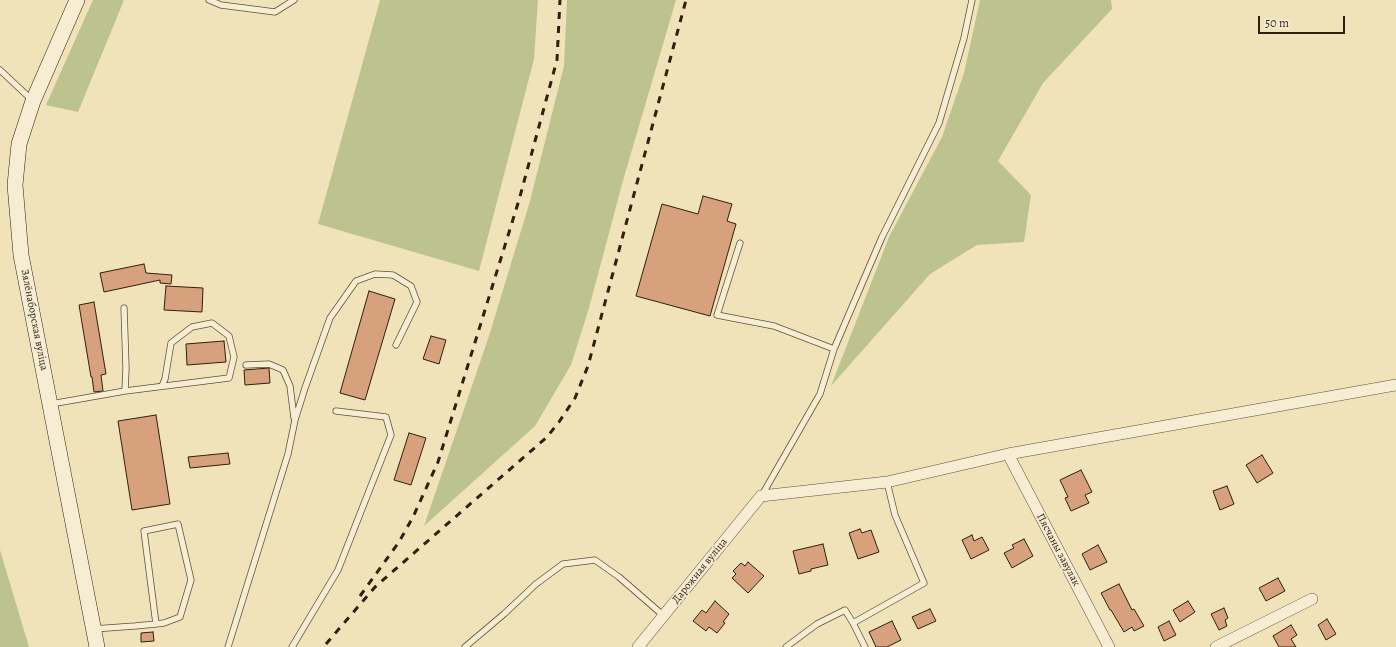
<!DOCTYPE html>
<meta charset="utf-8">
<style>
body{margin:0}
#map{position:relative;width:1396px;height:647px;overflow:hidden;background:#f1e3b9;font-family:Alegreya,serif}
canvas{display:block}
.scale{position:absolute;left:1258px;top:16px;width:87px;height:18px;box-sizing:border-box;border:2px solid #2e1f0f;border-top:0;padding-left:5px;font-size:12px;line-height:14px;white-space:nowrap;color:#2e1f0f;-webkit-text-stroke:3px #f6edd2;paint-order:stroke}
</style>
<div id="map">
<canvas width="1396" height="647"></canvas>
<div class="scale">50 m</div>
</div>
<script>
const context = document.querySelector('canvas').getContext('2d');
context.lineJoin = 'round';
function fillPath(path, color) {
  context.fillStyle = color;
  context.fill(path, 'evenodd');
}
function shape(rows) {
  const path = new Path2D();
  for (const r of rows) {
    path.moveTo(r[0], r[1]);
    for (let i = 2; i < r.length; i += 2) path.lineTo(r[i], r[i + 1]);
  }
  return path;
}
function strokePath(path, color, width, dash) {
  context.strokeStyle = color;
  context.lineWidth = width;
  context.lineCap = dash ? 'butt' : 'round';
  context.setLineDash(dash || []);
  context.stroke(path);
}
function label(font, color, halo, rows, align = 'center') {
  context.font = font + ' Alegreya,serif';
  context.lineWidth = 3;
  context.setLineDash([]);
  context.textBaseline = 'middle';
  context.strokeStyle = halo;
  context.fillStyle = color;
  for (const [text, x, y, turn = 0] of rows) {
    context.save();
    context.translate(x, y);
    context.rotate((+turn || 0) * Math.PI / 180);
    context.textAlign = isNaN(turn) ? turn : align;
    if (halo) context.strokeText(text, 0, 0);
    context.fillText(text, 0, 0);
    context.restore();
  }
}
fillPath(shape([
 [93,0,124,0,78,112,46,105],
 [380,0,538,0,534,59,479,271,318,224],
 [567,0,676,0,624,177,589,308,571,365,535,426,424,526,489,336,530,201,564,66],
 [980,0,1111,0,1112,9,1043,83,998,161,1031,195,1024,242,977,245,930,274,831,386,889,237,942,137,964,73],
 [0,550,29,647,0,647]
]), '#bcc38e');
const building = shape([
 [703,196,732,204,727,221,736,224,710,316,636,296,662,204,698,214,703,196],
 [144,264,146,273,172,275,171,284,160,283,160,280,104,292,100,273,144,264],
 [166,286,203,288,202,312,164,310,166,286],
 [369,291,395,299,365,400,340,393,369,291],
 [94,302,106,374,101,375,103,391,94,392,92,377,91,377,79,305,94,302],
 [431,336,446,340,439,364,423,359,431,336],
 [224,341,226,362,187,365,186,344,224,341],
 [269,368,270,383,245,385,244,370,269,368],
 [156,415,170,504,132,510,118,421,156,415],
 [409,433,426,438,411,485,394,480,409,433],
 [228,453,230,464,190,468,188,457,228,453],
 [1262,455,1273,473,1257,483,1246,465,1262,455],
 [1081,470,1092,492,1085,495,1089,503,1071,511,1065,498,1068,497,1060,480,1081,470],
 [1227,486,1234,504,1220,510,1213,491,1227,486],
 [860,529,862,533,871,530,879,552,858,559,849,533,860,529],
 [972,535,974,541,982,537,989,550,971,559,962,540,972,535],
 [1024,539,1033,556,1012,568,1004,553,1014,548,1012,545,1024,539],
 [823,544,828,565,811,569,811,571,799,574,793,551,823,544],
 [1098,545,1107,562,1090,570,1082,554,1098,545],
 [748,562,764,576,748,593,732,578,736,574,733,571,741,563,745,566,748,562],
 [1278,578,1285,591,1266,601,1259,588,1278,578],
 [1119,584,1132,610,1134,609,1144,626,1134,631,1132,627,1124,632,1111,610,1110,610,1101,593,1119,584],
 [715,601,729,614,723,622,725,623,717,633,709,627,706,631,693,621,702,610,706,613,715,601],
 [1188,601,1195,612,1180,622,1173,610,1188,601],
 [1224,608,1228,618,1225,620,1227,626,1219,630,1211,614,1224,608],
 [930,609,936,621,918,629,912,617,930,609],
 [1327,619,1336,634,1326,640,1318,625,1327,619],
 [892,621,901,640,887,647,876,647,869,632,892,621],
 [1169,621,1176,635,1164,641,1158,627,1169,621],
 [1291,625,1297,635,1291,639,1296,647,1279,647,1273,636,1291,625],
 [153,632,154,641,141,642,141,633,153,632]
]);
fillPath(building, '#d8a17e');
strokePath(building, '#2e1f0f', 1);
const service = shape([
 [209,0,221,5,275,12,294,0],
 [0,70,32,100],
 [740,243,717,315,774,326,834,349],
 [124,308,126,368,125,391],
 [246,365,269,364,283,370,290,386,294,418],
 [51,404,125,391,229,378,234,357,229,336,212,323,192,327,171,343,165,379,162,386],
 [762,495,820,394,834,349,882,237,939,123,964,38,972,0],
 [853,623,865,647],
 [93,629,135,626,156,624,164,623,180,617,191,580,178,524,144,531,156,624],
 [228,647,288,454,295,420,305,388,330,318,356,281,375,274,393,275,411,286,417,302,396,345],
 [292,647,338,570,391,435,386,417,336,411],
 [465,647,504,614,536,584,563,564,595,560,619,577,664,616],
 [786,647,817,624,845,610,853,623,924,583,895,515,887,482]
]);
const minor = shape([
 [1008,454,1109,647],
 [638,647,761,496,887,482,1008,454,1396,385],
 [1216,647,1312,599]
]);
const secondary = shape([
 [77,0,33,101,19,144,15,185,21,255,97,647]
]);
strokePath(service, '#5f503a', 7);
strokePath(minor, '#5f503a', 12);
strokePath(secondary, '#2e1f0f', 16);
strokePath(service, '#f6edd2', 5.5);
strokePath(minor, '#f6edd2', 11);
strokePath(secondary, '#f6edd2', 15);
strokePath(shape([
 [360,596,399,542,413,517,438,462,519,200,557,60,560,0],
 [326,644,375,587,547,437,559,422,575,398,588,366,686,0]
]), '#2e1f0f', 3, [7, 7]);
label('11px', '#2e1f0f', '#f6edd2', [
 ["Зялёнаборская вуліца",34,320,79],
 ["Пясчаны завулак",1058,550,62],
 ["Дарожная вуліца",700,571,-51]
]);
</script>
